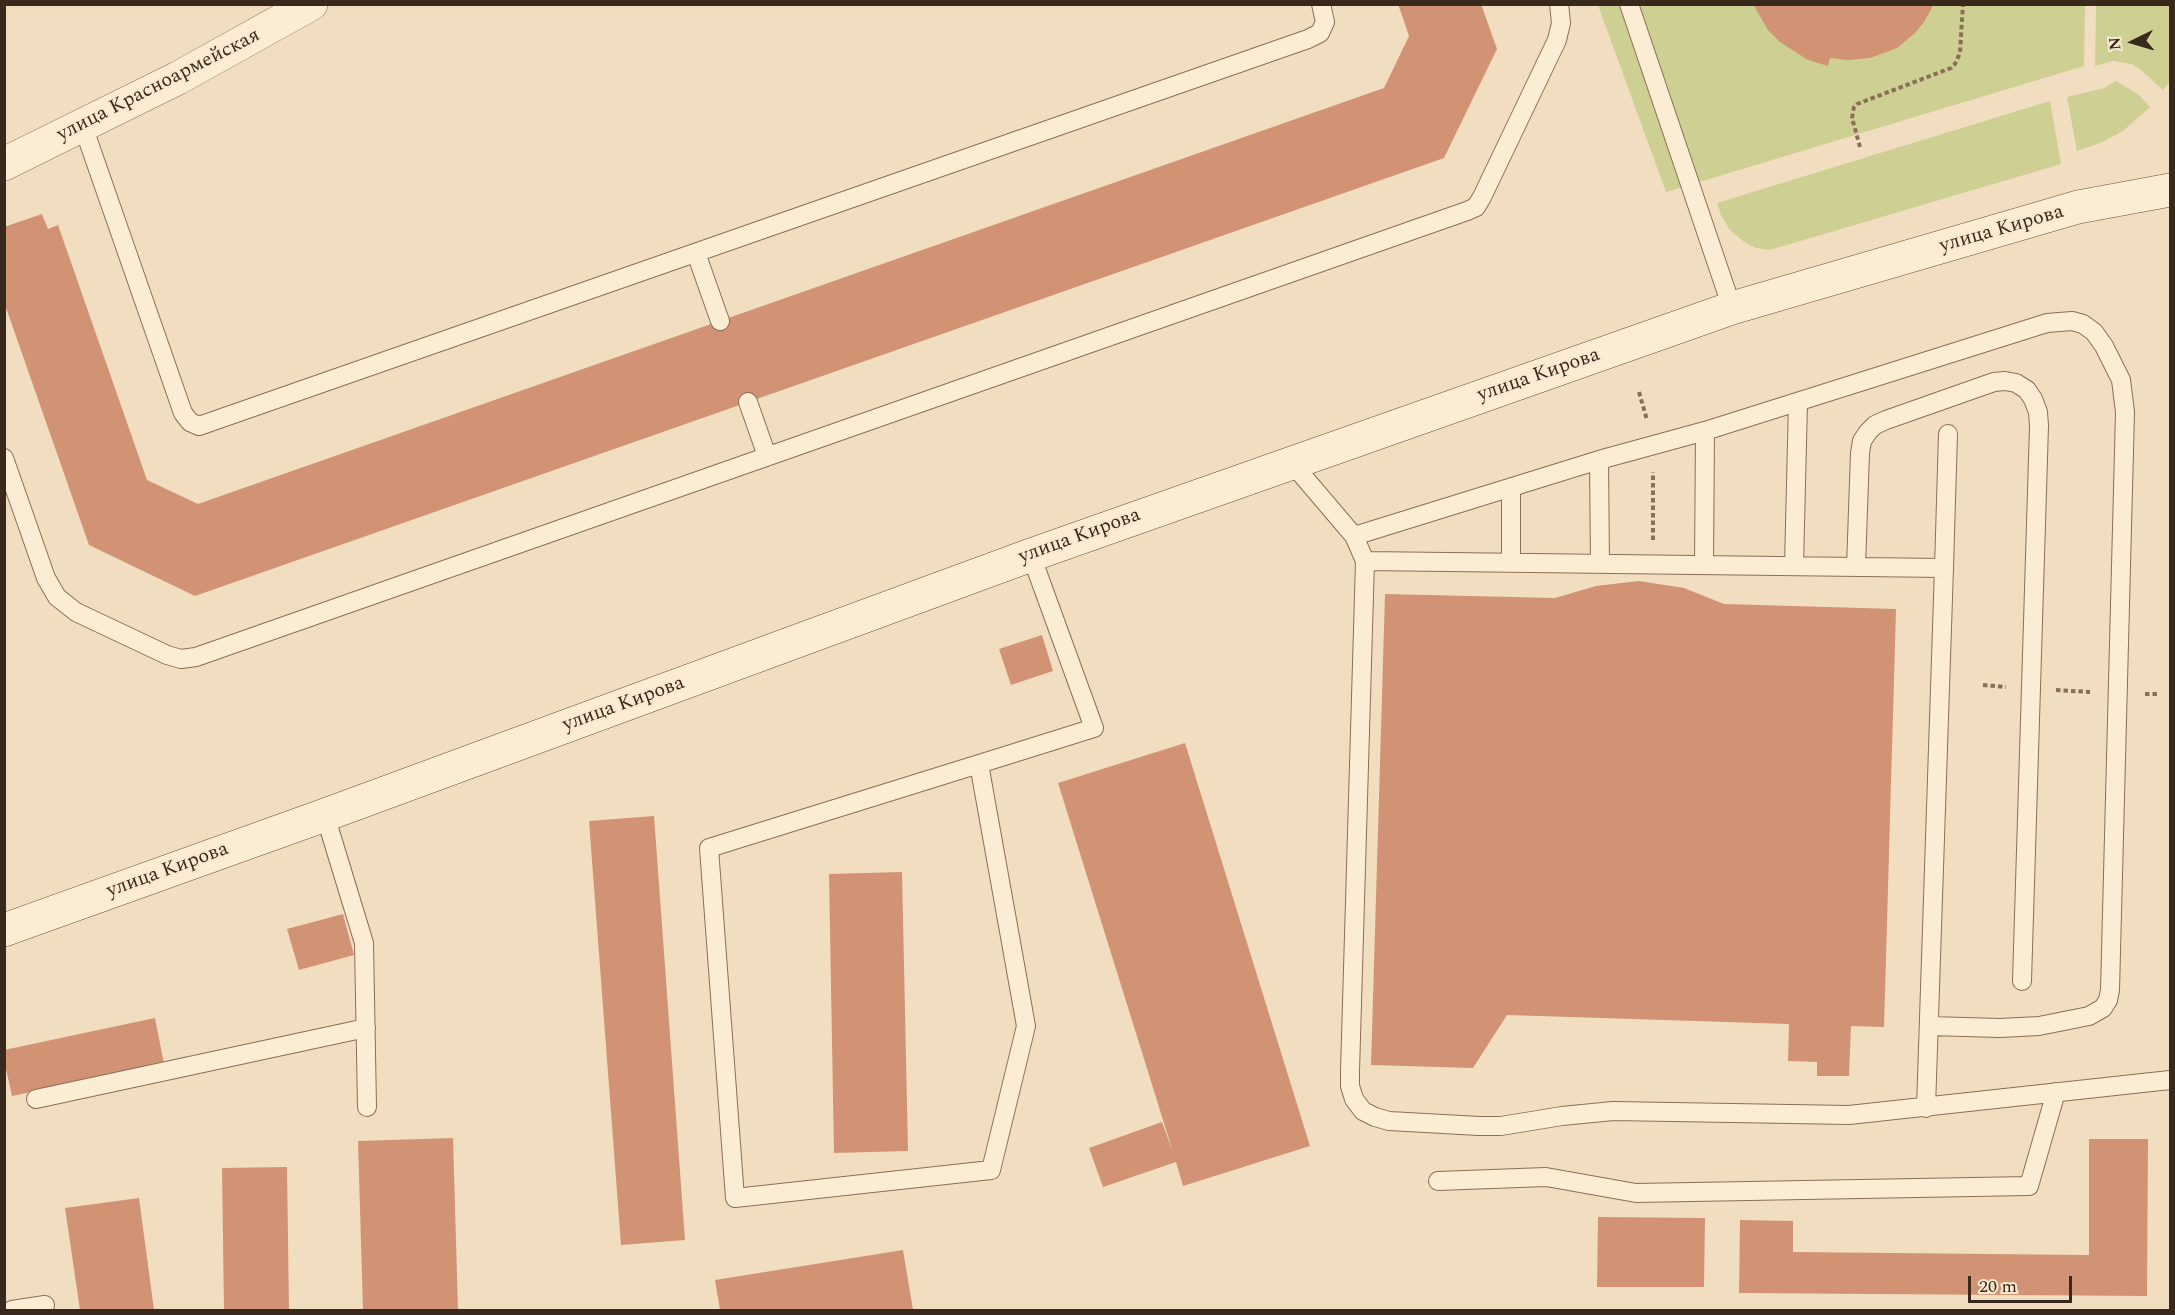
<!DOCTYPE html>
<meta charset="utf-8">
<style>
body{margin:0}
#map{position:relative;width:2175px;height:1315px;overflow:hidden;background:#f1dec0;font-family:Spectral,serif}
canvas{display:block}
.frame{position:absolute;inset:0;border:6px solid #39281c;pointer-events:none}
.north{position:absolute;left:2103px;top:12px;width:60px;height:60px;-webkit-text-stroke:4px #f8e9d0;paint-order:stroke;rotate:265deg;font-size:16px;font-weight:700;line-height:24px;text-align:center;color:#39281c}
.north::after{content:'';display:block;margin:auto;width:21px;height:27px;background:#39281c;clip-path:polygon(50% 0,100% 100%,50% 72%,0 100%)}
.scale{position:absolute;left:1968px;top:1276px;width:104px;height:27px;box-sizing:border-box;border:3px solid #39281c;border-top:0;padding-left:8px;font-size:18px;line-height:21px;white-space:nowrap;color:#39281c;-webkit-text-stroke:4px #f8e9d0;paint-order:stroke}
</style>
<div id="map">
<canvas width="2175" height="1315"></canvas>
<div class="frame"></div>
<div class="north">N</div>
<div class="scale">20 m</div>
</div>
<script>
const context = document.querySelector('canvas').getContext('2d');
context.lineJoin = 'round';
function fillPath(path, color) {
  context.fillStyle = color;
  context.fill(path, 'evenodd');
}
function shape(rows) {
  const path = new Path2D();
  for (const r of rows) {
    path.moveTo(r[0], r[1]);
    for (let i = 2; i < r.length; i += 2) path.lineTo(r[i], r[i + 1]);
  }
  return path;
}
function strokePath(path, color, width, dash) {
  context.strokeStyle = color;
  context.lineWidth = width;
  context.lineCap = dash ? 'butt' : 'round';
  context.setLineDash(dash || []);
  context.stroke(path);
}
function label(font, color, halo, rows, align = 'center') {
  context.font = font + ' Spectral,serif';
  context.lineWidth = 5;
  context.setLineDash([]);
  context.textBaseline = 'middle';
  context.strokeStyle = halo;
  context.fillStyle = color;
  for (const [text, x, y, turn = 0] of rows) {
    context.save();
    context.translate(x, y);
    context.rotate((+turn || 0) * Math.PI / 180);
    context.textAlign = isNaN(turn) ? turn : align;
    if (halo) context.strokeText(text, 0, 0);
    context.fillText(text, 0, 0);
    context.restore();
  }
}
fillPath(shape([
 [1598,5,2085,5,2084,66,1666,192],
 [2096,5,2170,5,2170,81,2163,90,2141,70,2132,64,2113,61,2095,66],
 [2116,81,2139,95,2150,107,2123,131,2100,143,2077,151,2067,97,2104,88],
 [2050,101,2061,164,1770,250,1756,248,1743,241,1729,229,1721,215,1717,203]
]), '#cdcf93');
fillPath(shape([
 [1398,4,1481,4,1497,49,1444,158,195,596,89,545,4,302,4,227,42,214,48,229,58,225,147,480,198,504,1384,88,1409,36],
 [1753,4,1934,4,1924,22,1915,33,1897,48,1870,58,1848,60,1830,58,1828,66,1808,60,1780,42,1768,30],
 [1639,581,1684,588,1724,604,1896,609,1884,1027,1851,1026,1849,1076,1817,1076,1817,1062,1788,1061,1789,1024,1507,1015,1473,1068,1371,1065,1385,594,1555,598,1596,586],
 [1042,635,1053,671,1011,685,999,649],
 [1185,743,1310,1146,1183,1186,1176,1162,1103,1187,1089,1148,1162,1122,1173,1152,1058,783],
 [654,816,685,1240,621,1245,589,821],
 [902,872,908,1151,834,1153,829,874],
 [343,914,354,955,299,970,287,929],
 [155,1018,164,1064,12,1096,4,1060,4,1050],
 [453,1138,458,1310,363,1310,358,1141],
 [2089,1139,2148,1139,2147,1296,1739,1293,1740,1220,1793,1221,1793,1252,2089,1255],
 [287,1167,289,1310,224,1310,222,1168],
 [139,1198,154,1310,80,1310,65,1208],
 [1598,1217,1705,1218,1704,1287,1597,1287],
 [903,1250,913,1310,720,1310,715,1280]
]), '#d19373');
const lane = shape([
 [1629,4,1732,308],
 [83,126,183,413,190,422,199,426,1308,39,1320,33,1325,22,1321,4],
 [696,253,720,321],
 [748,402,767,456],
 [4,458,46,578,57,597,76,612,167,655,181,659,196,657,1467,211,1476,207,1482,197,1557,40,1561,23,1559,4],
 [1599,460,1600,563],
 [1291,462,1354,536,1365,561,1944,568,1926,1108],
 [1511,487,1511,562],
 [1354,536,1599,460,1705,431,2047,323,2072,321,2083,324,2094,332,2104,346,2121,380,2125,412,2110,990,2108,1000,2103,1008,2089,1016,2039,1026,2000,1028,1929,1026],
 [1365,561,1350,1071,1350,1086,1354,1099,1363,1111,1375,1117,1389,1121,1479,1126,1501,1126,1562,1116,1613,1111,1849,1115,2170,1080],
 [1704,565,1705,431],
 [1794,566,1798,402],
 [1856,567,1860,453,1862,441,1868,432,1875,425,1886,420,1994,382,2005,381,2016,383,2027,390,2033,399,2038,412,2039,426,2022,981],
 [1944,568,1948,434],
 [979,764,1026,1026,991,1170,735,1198,709,848,979,764,1094,728,1031,555],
 [325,815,364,943,367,1107],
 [36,1099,366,1028],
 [1438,1181,1546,1177,1636,1193,2029,1186,2056,1092],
 [12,1310,45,1305]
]);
const street = shape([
 [4,164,178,78,311,4]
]);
const secondary = shape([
 [4,930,325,815,1031,555,1732,308,2078,207,2170,190]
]);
strokePath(lane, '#8b6e57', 20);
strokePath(street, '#8b6e57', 34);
strokePath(secondary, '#6c4f3a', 34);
strokePath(shape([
 [1860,147,1852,118,1854,107,1857,104,1951,68,1955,64,1960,53,1963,4],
 [1639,392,1647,420],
 [1653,540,1653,472],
 [1983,685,2006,687],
 [2056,690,2090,692],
 [2145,694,2157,694]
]), '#8b6e57', 4, [4.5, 3]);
strokePath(lane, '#fbecd4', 18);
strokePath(street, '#fbecd4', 33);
strokePath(secondary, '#fbecd4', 33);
label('20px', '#39281c', '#f8e9d0', [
 ["улица Красноармейская",159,86,-27],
 ["улица Кирова",2002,230,-16],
 ["улица Кирова",1539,376,-19],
 ["улица Кирова",1080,537,-20],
 ["улица Кирова",624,705,-20],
 ["улица Кирова",168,871,-20]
]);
</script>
